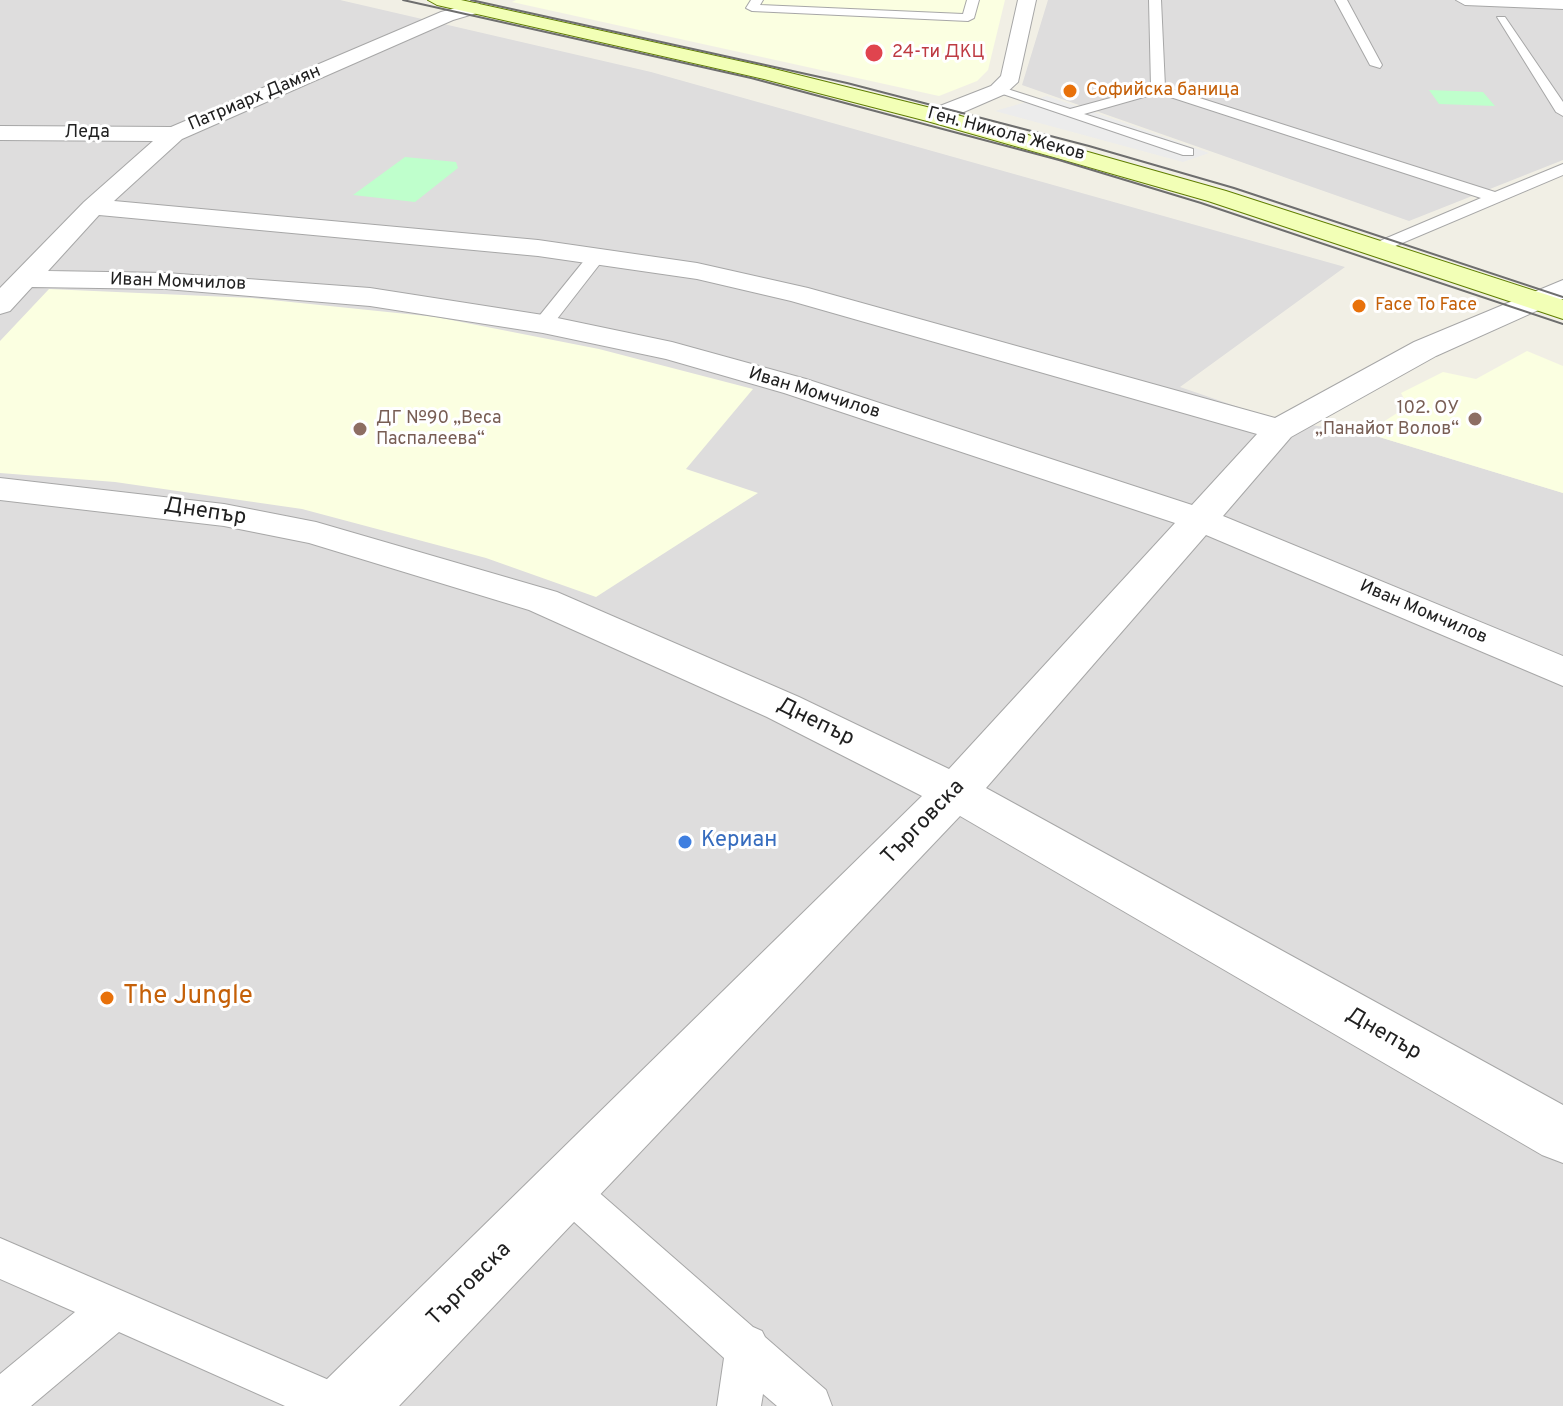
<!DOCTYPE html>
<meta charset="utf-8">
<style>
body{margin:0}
canvas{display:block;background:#f1efe5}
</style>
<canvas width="1563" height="1406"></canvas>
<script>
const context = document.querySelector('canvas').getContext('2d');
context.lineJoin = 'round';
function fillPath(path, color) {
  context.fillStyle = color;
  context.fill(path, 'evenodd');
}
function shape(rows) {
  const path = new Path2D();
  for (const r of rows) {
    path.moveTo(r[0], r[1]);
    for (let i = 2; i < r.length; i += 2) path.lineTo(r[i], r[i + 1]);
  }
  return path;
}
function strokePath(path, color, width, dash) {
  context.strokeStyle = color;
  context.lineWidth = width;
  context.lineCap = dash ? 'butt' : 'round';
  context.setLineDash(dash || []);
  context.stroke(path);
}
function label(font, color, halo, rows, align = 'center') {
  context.font = font + ' Overpass,sans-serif';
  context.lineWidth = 6;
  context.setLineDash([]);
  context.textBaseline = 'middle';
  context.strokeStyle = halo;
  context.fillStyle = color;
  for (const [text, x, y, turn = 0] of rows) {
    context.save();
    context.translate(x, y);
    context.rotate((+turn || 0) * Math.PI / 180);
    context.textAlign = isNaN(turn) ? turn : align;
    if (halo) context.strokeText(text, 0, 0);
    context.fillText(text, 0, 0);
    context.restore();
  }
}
fillPath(shape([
 [0,0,340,0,651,72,1345,267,1180,387,1276,420,1366,433,1563,493,1563,1406,0,1406],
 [1048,0,1563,0,1563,160,1409,221,1022,85]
]), '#dedddd');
fillPath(shape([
 [516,0,1005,0,988,70,977,81,939,96,512,2],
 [49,289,252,298,436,317,599,349,753,389,686,469,758,493,596,597,486,558,302,509,115,482,0,473,0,341],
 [1527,351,1563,366,1563,493,1366,433,1408,406,1401,393,1443,372,1476,379]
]), '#fbffe1');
fillPath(shape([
 [1429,90,1483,92,1495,106,1439,104],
 [405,157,456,162,458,168,415,202,353,195]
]), '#bfffcc');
fillPath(shape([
 [1047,96,1091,111,1209,153,1183,162,995,111]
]), '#ececec');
const lane = shape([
 [751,0,763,0,760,5,963,14,967,0,979,0,974,18,968,21,752,11,746,8,751,0],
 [1149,0,1161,0,1165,87,1495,192,1563,164,1563,175,1381,252,1375,251,1375,243,1481,198,1158,93,1084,114,1193,149,1193,155,1183,155,991,90,998,86,1070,109,1151,87,1149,0],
 [1335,0,1347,0,1382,65,1380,68,1370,65,1335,0],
 [1497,17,1505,17,1563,102,1563,116,1556,112,1497,17],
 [597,251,606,256,550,328,536,328,536,320,591,252,597,251],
 [565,1170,579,1175,753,1327,762,1331,765,1337,826,1390,832,1406,777,1406,763,1394,761,1406,717,1406,724,1358,551,1201,545,1188,551,1175,565,1170],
 [0,1238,352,1390,358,1406,285,1406,119,1332,31,1406,0,1406,0,1374,75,1312,0,1279,0,1238]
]);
const street = shape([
 [1018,0,1036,0,1018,82,1005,94,943,121,927,121,924,116,927,111,991,86,1001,76,1018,0],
 [1456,0,1563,0,1563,9,1465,5,1456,0],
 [474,3,480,4,480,12,453,20,182,139,114,201,538,240,697,263,808,288,1275,418,1414,342,1563,280,1563,299,1436,356,1291,437,1223,516,1563,656,1563,686,1206,535,986,788,1563,1105,1563,1163,1542,1155,960,816,399,1406,315,1406,325,1381,922,796,767,717,529,610,309,543,224,526,0,500,0,478,224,504,316,522,557,592,799,697,949,769,1175,523,784,393,666,359,543,333,370,306,166,289,32,287,10,311,0,314,0,288,84,202,153,141,0,140,0,126,171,127,441,12,474,3],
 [99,215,538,256,697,279,791,301,1257,434,1192,505,806,379,672,342,543,315,370,288,166,273,48,271,99,215]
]);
const secondary = shape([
 [428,0,461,0,766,67,943,111,1226,191,1563,300,1563,319,1208,201,927,121,764,79,437,5,428,0]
]);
strokePath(lane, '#a7a7a7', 2);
strokePath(street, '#a7a7a7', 2);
strokePath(secondary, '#607e00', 2);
fillPath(lane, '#fff');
fillPath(street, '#fff');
fillPath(secondary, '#f2ffb6');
strokePath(shape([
 [403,0,751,78,1059,160,1201,203,1563,324],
 [471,0,847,83,1089,146,1234,188,1563,297]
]), '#6e6e6e', 2);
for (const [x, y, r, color] of [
 [874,53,10,"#e0444e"],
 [1070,91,8,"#e8710a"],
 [1359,306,8,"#e8710a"],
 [1475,419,8,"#8d6e63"],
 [360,429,8,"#8d6e63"],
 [685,842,8,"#3f7fe0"],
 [107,998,8,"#e8710a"]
]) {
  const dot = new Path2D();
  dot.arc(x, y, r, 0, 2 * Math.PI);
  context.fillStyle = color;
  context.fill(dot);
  strokePath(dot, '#fff', 3);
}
label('18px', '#be3a42', '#fff', [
 ["24-ти ДКЦ",892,53]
], 'left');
label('18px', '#c56008', '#fff', [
 ["Софийска баница",1086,91],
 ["Face To Face",1375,306]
], 'left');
label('18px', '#202020', '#fff', [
 ["Патриарх Дамян",255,99,-23],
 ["Леда",87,133],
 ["Ген. Никола Жеков",1006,135,15],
 ["Иван Момчилов",178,283,2],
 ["Иван Момчилов",814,394,17],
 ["Иван Момчилов",1423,613,23]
]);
label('18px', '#785e54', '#fff', [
 ["102. ОУ",1459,409],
 ["„Панайот Волов“",1459,430],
 ["ДГ №90 „Веса",376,419,"left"],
 ["Паспалеева“",376,440,"left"]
], 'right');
label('22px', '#202020', '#fff', [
 ["Днепър",205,513,9],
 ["Днепър",815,723,26],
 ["Търговска",924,823,-46],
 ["Днепър",1383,1035,30],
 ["Търговска",470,1285,-45]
]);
label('22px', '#366cbe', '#fff', [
 ["Кериан",701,842]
], 'left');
label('26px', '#c56008', '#fff', [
 ["The Jungle",123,998]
], 'left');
</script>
